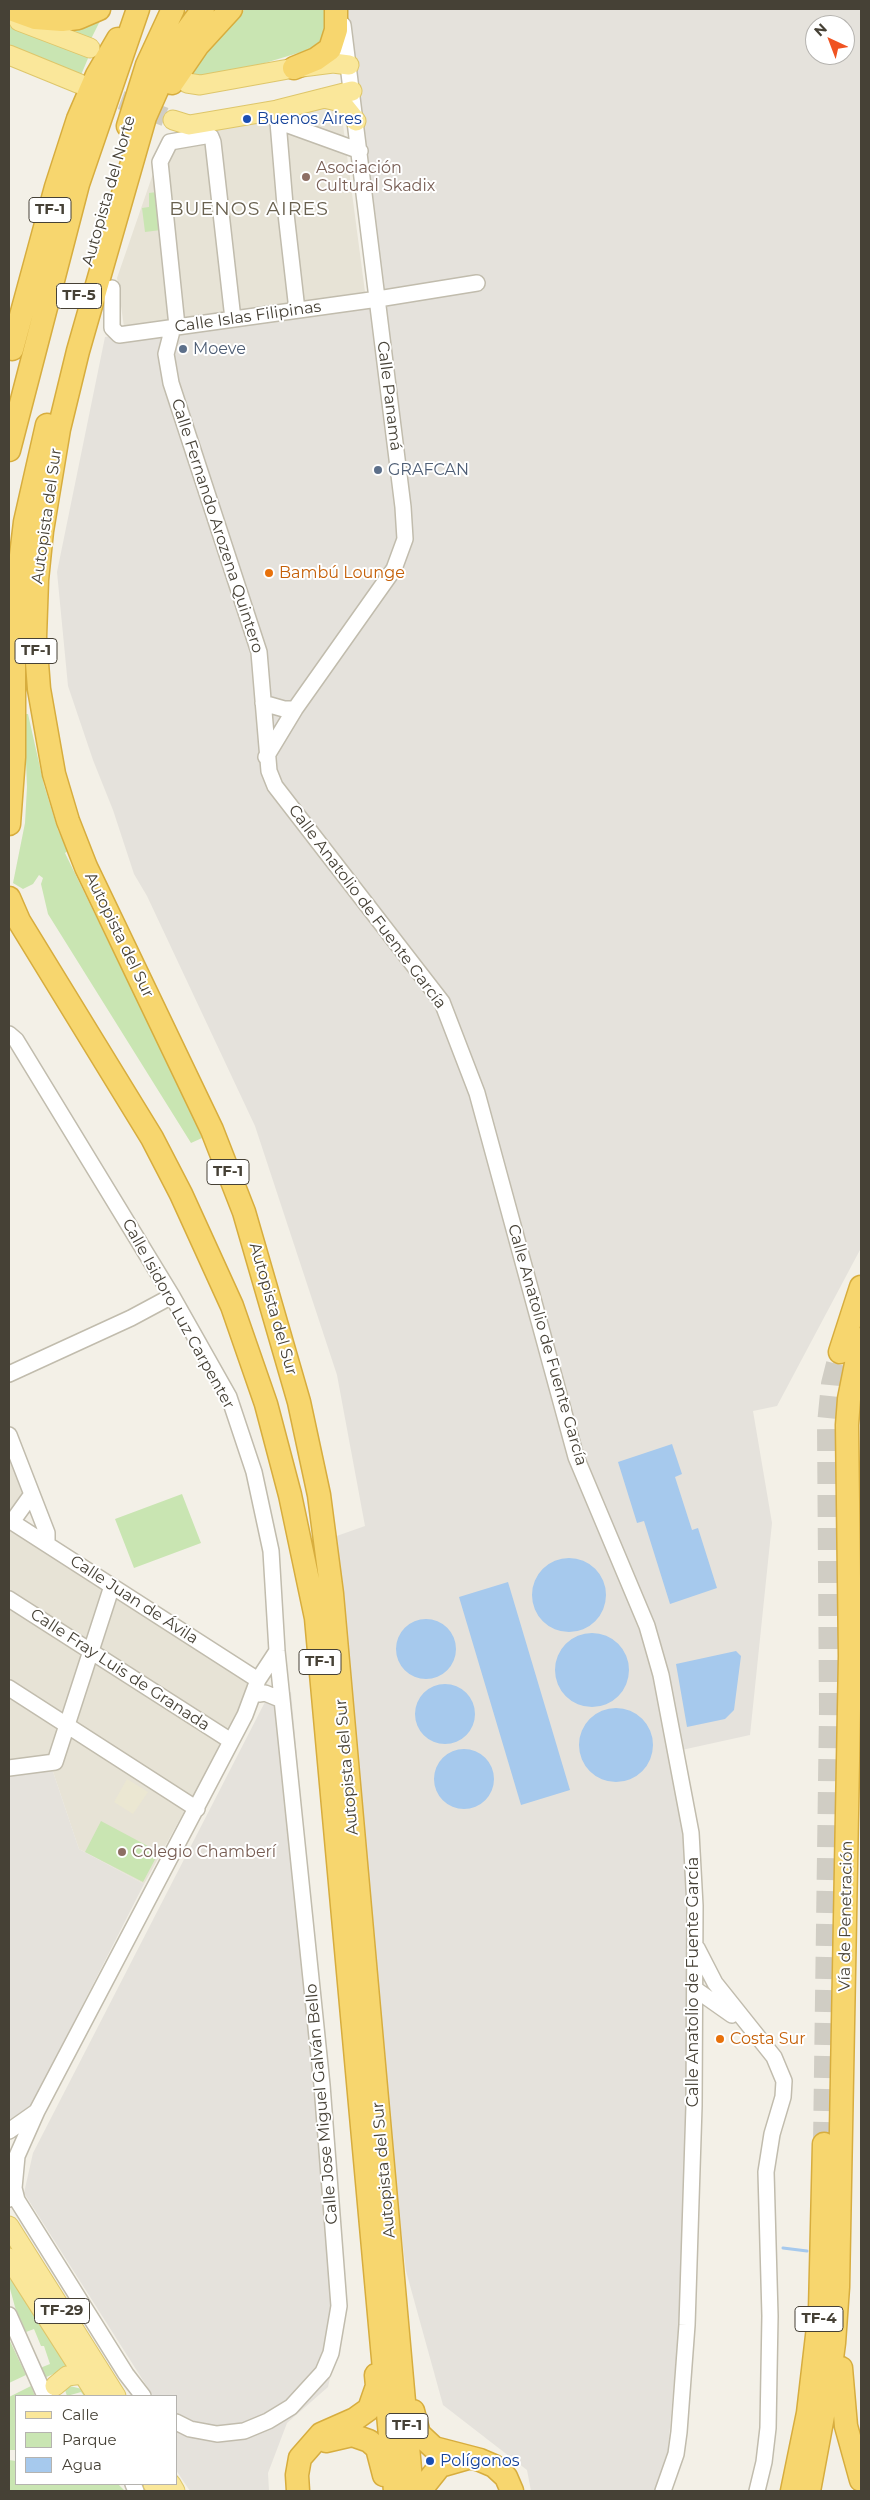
<!DOCTYPE html>
<meta charset="utf-8">
<style>
body{margin:0}
#map{position:relative;width:870px;height:2500px;overflow:hidden;background:#f3f0e7;font-family:Montserrat,sans-serif}
canvas{display:block}
.frame{position:absolute;inset:0;border:10px solid #464136;pointer-events:none}
.legend{position:absolute;left:15px;top:2395px;width:162px;height:90px;box-sizing:border-box;background:#fff;border:1px solid #b5b3af;margin:0;padding:6px 9px;list-style:none;font-size:15px;color:#464136}
.legend li{display:flex;align-items:center;gap:10px;height:25px}
.legend b{width:25px;border:1px solid #b5b3af}
.north{position:absolute;left:805px;top:15px;width:50px;height:50px;box-sizing:border-box;background:#fff;border:1px solid #b5b3af;border-radius:50%;rotate:317deg;font-size:14px;font-weight:700;line-height:20px;text-align:center;color:#464136}
.north::after{content:'';display:block;margin:auto;width:18px;height:22px;background:#f05321;clip-path:polygon(50% 0,100% 100%,50% 72%,0 100%)}
</style>
<div id="map">
<canvas width="870" height="2500"></canvas>
<div class="frame"></div>
<ul class="legend">
<li><b style="height:6px;background:#fae79a"></b>Calle</li>
<li><b style="height:14px;background:#c9e5b2"></b>Parque</li>
<li><b style="height:14px;background:#a6c9ed"></b>Agua</li>
</ul>
<div class="north">N</div>
</div>
<script>
const context = document.querySelector('canvas').getContext('2d');
context.lineJoin = 'round';
function fillPath(path, color) {
  context.fillStyle = color;
  context.fill(path, 'evenodd');
}
function shape(rows) {
  const path = new Path2D();
  for (const r of rows) {
    if (r.length === 3) {
      path.moveTo(r[0] + r[2], r[1]);
      path.arc(r[0], r[1], r[2], 0, 2 * Math.PI);
      continue;
    }
    path.moveTo(r[0], r[1]);
    for (let i = 2; i < r.length; i += 2) path.lineTo(r[i], r[i + 1]);
  }
  return path;
}
function strokePath(path, color, width, dash) {
  context.strokeStyle = color;
  context.lineWidth = width;
  context.lineCap = dash ? 'butt' : 'round';
  context.setLineDash(dash || []);
  context.stroke(path);
}
function label(font, color, halo, rows, align = 'center') {
  context.font = font + ' Montserrat,sans-serif';
  context.lineWidth = 4;
  context.setLineDash([]);
  context.textBaseline = 'middle';
  context.strokeStyle = halo;
  context.fillStyle = color;
  for (const [text, x, y, turn = 0] of rows) {
    context.save();
    context.translate(x, y);
    context.rotate((+turn || 0) * Math.PI / 180);
    context.textAlign = isNaN(turn) ? turn : align;
    if (halo) context.strokeText(text, 0, 0);
    context.fillText(text, 0, 0);
    context.restore();
  }
}
fillPath(shape([
 [340,102,365,292,124,327,117,278,165,139],
 [9,1454,26,1500,9,1524],
 [9,1527,255,1684,144,1884,79,1849,49,1760,9,1766]
]), '#e7e3d6');
fillPath(shape([
 [342,9,861,9,861,1248,777,1406,753,1411,772,1523,750,1735,668,1753,678,1794,682,1829,688,1907,687,2105,679,2325,667,2461,656,2491,531,2491,527,2470,443,2405,406,2271,377,2033,331,1538,365,1526,337,1375,255,1126,147,896,134,874,113,810,93,760,68,686,57,572,105,337,378,299],
 [815,25,845,25,845,55,815,55],
 [291,1692,347,2303,328,2387,287,2423,268,2473,269,2491,190,2491,176,2470,176,2396,153,2396,24,2193,33,2153,265,1702],
 [49,1760,79,1849,144,1884,27,2114,9,2127,9,1766]
]), '#e5e2dc');
fillPath(shape([
 [127,1779,148,1792,133,1814,114,1802]
]), '#ebe7d2');
fillPath(shape([
 [245,9,328,9,328,25,320,41,308,50,255,66,200,78,187,77,199,60],
 [105,11,89,43,55,25],
 [9,26,89,56,81,75,9,46],
 [157,192,161,230,145,232,142,208,149,207,149,193],
 [24,714,28,714,44,785,58,830,68,851,65,853,190,1109,202,1138,191,1143,48,914,41,884,43,878,39,875,33,884,23,889,13,883,25,823,27,787],
 [182,1494,201,1543,134,1568,115,1519],
 [101,1821,159,1852,143,1882,85,1852],
 [10,2275,70,2367,44,2378,40,2368,50,2364,44,2346,41,2346,34,2329,26,2332,15,2307,9,2285],
 [9,2339,26,2375,9,2383],
 [31,2386,35,2396,16,2396,16,2450,9,2450,9,2397],
 [70,2386,82,2389,88,2396,84,2396,81,2392,67,2396,65,2390],
 [9,2460,16,2461,16,2484,118,2484,125,2491,9,2491]
]), '#c9e5b2');
fillPath(shape([
 [672,1444,682,1474,675,1477,692,1530,698,1528,717,1588,670,1604,644,1521,637,1523,618,1462],
 [569,1595,37],
 [508,1582,570,1790,521,1805,459,1597],
 [426,1649,30],
 [592,1670,37],
 [736,1651,741,1656,734,1710,725,1719,687,1727,676,1664],
 [445,1714,30],
 [616,1745,37],
 [464,1779,30]
]), '#a6c9ed');
strokePath(shape([
 [783,2248,807,2251]
]), '#a6c9ed', 3);
strokePath(shape([
 [95,90,173,120]
]), '#d0cdc4', 19, [19, 9]);
strokePath(shape([
 [824,2144,830,1710,828,1424,832,1384,840,1352]
]), '#d0cdc4', 22, [22, 11]);
const minor = shape([
 [277,110,285,205,297,310],
 [277,121,360,151],
 [112,288,112,328,119,335,378,299,477,283],
 [177,326,160,162,170,142,205,136,211,137,213,142,233,319],
 [173,327,166,354,171,383,259,652,269,771,275,786,442,1002,477,1093,576,1457,647,1626,661,1675,691,1833,695,1906,694,2106,687,2325,679,2432,676,2454,663,2491],
 [263,703,284,709,295,709],
 [266,757,295,709,394,569,405,539,403,507,343,25],
 [9,1034,16,1040,172,1296,229,1397,254,1472,271,1551,277,1651,322,2085,339,2306,331,2353,323,2372,291,2407,268,2421,244,2431,217,2434,190,2429,176,2422],
 [9,1374,131,1318,172,1296],
 [9,1435,47,1533,47,1544],
 [9,1520,258,1680],
 [12,1522,32,1494],
 [9,1599,231,1741],
 [9,1688,197,1809],
 [259,1694,265,1693,282,1700],
 [9,1768,55,1762,112,1586],
 [697,1948,715,1983,774,2057,784,2081,783,2097,772,2134,766,2172,770,2316,768,2428,764,2462,757,2491],
 [695,1989,732,2015],
 [9,2131,36,2112],
 [14,2188,17,2200,126,2374,143,2396],
 [9,2199,14,2188,17,2156,37,2111,245,1715,258,1680,277,1651],
 [9,2315,45,2396],
 [133,2484,136,2491]
]);
const major = shape([
 [19,21,90,48],
 [9,55,80,84],
 [187,83,200,85,294,68,333,63,349,65],
 [324,98,337,101,344,106,356,121],
 [173,120,189,125,201,123,277,110,352,91],
 [9,2226,116,2396],
 [9,2258,97,2396],
 [55,2386,67,2376,83,2374],
 [153,2484,158,2491],
 [171,2484,175,2491]
]);
const highway = shape([
 [10,9,35,18,62,20,78,18,99,9],
 [175,49,145,117,78,351,59,429,42,531,37,580,35,637,39,689,54,774,68,821,86,867,212,1130,244,1212,299,1402,319,1495,332,1594,412,2491],
 [166,59,203,9],
 [294,68,316,59,330,49,336,30,336,9],
 [172,83,198,45,231,9],
 [128,126,147,65,173,9],
 [12,349,56,187,78,119,97,75,118,39],
 [9,450,78,184,138,9],
 [9,824,14,757,14,614,25,522,47,425],
 [9,898,19,921,152,1138,181,1194,232,1306,266,1404,290,1495,316,1618,395,2491],
 [840,1352,861,1287],
 [841,2368,846,2426,861,2480],
 [413,2411,419,2434,434,2448,480,2460,494,2466,506,2477,512,2491],
 [326,2441,352,2435,369,2441,377,2448,384,2475],
 [298,2491,297,2475,300,2458,321,2434,355,2419,369,2409,377,2386,376,2375],
 [423,2491,424,2486,440,2466,468,2458],
 [792,2491,808,2413,820,2310,824,2144],
 [809,2491,828,2389,834,2343,838,2287,850,1656,847,1425,849,1399,861,1339]
]);
strokePath(minor, '#c1bcad', 18);
strokePath(major, '#dec66a', 21);
strokePath(highway, '#d7ad3e', 25);
strokePath(minor, '#fff', 15);
strokePath(major, '#fae79a', 19);
strokePath(highway, '#f7d66e', 22);
for (const [x, y, r, color] of [
 [247,119,5,"#1a4fb4"],
 [306,177,5,"#8d6e63"],
 [183,349,5,"#5c6f8a"],
 [378,470,5,"#5c6f8a"],
 [269,573,5,"#e8710a"],
 [122,1852,5,"#8d6e63"],
 [720,2039,5,"#e8710a"],
 [430,2461,5,"#1a4fb4"]
]) {
  const dot = new Path2D();
  dot.arc(x, y, r, 0, 2 * Math.PI);
  context.fillStyle = color;
  context.fill(dot);
  strokePath(dot, '#fff', 2);
}
for (const [x, y, w] of [
 [50,210,42],
 [79,296,45],
 [36,651,42],
 [228,1172,42],
 [320,1662,42],
 [62,2311,55],
 [819,2319,48],
 [407,2426,42]
]) {
  const box = new Path2D();
  box.roundRect(x - w / 2, y - 12.5, w, 25, 4);
  context.fillStyle = '#fff';
  context.fill(box);
  strokePath(box, '#464136', 1);
}
label('bold 15px', '#464136', null, [
 ["TF-1",50,210],
 ["TF-5",79,296],
 ["TF-1",36,651],
 ["TF-1",228,1172],
 ["TF-1",320,1662],
 ["TF-29",62,2311],
 ["TF-4",819,2319],
 ["TF-1",407,2426]
]);
label('16px', '#164399', '#fff', [
 ["Buenos Aires",257,119],
 ["Polígonos",440,2461]
], 'left');
label('16px', '#785e54', '#fff', [
 ["Asociación",316,168],
 ["Cultural Skadix",316,186],
 ["Colegio Chamberí",132,1852]
], 'left');
label('16px', '#464136', '#fff', [
 ["Autopista del Norte",109,191,-74],
 ["Calle Islas Filipinas",248,317,-8],
 ["Calle Panamá",389,396,83],
 ["Autopista del Sur",47,516,-82],
 ["Calle Fernando Arozena Quintero",217,526,72],
 ["Calle Anatolio de Fuente García",367,907,53],
 ["Autopista del Sur",119,935,64],
 ["Autopista del Sur",273,1309,74],
 ["Calle Isidoro Luz Carpenter",178,1314,61],
 ["Calle Anatolio de Fuente García",547,1345,74],
 ["Calle Juan de Ávila",134,1600,33],
 ["Calle Fray Luis de Granada",120,1670,33],
 ["Autopista del Sur",347,1767,-95],
 ["Vía de Penetración",846,1916,-89],
 ["Calle Anatolio de Fuente García",693,1982,-90],
 ["Calle Jose Miguel Galván Bello",322,2104,-95],
 ["Autopista del Sur",384,2170,-95]
]);
label('16px', '#4e5e75', '#fff', [
 ["Moeve",193,349],
 ["GRAFCAN",388,470]
], 'left');
label('16px', '#c56008', '#fff', [
 ["Bambú Lounge",279,573],
 ["Costa Sur",730,2039]
], 'left');
context.letterSpacing = '1px';
label('19px', '#68604e', '#fff', [
 ["BUENOS AIRES",249,209]
]);
context.letterSpacing = '0px';
</script>
